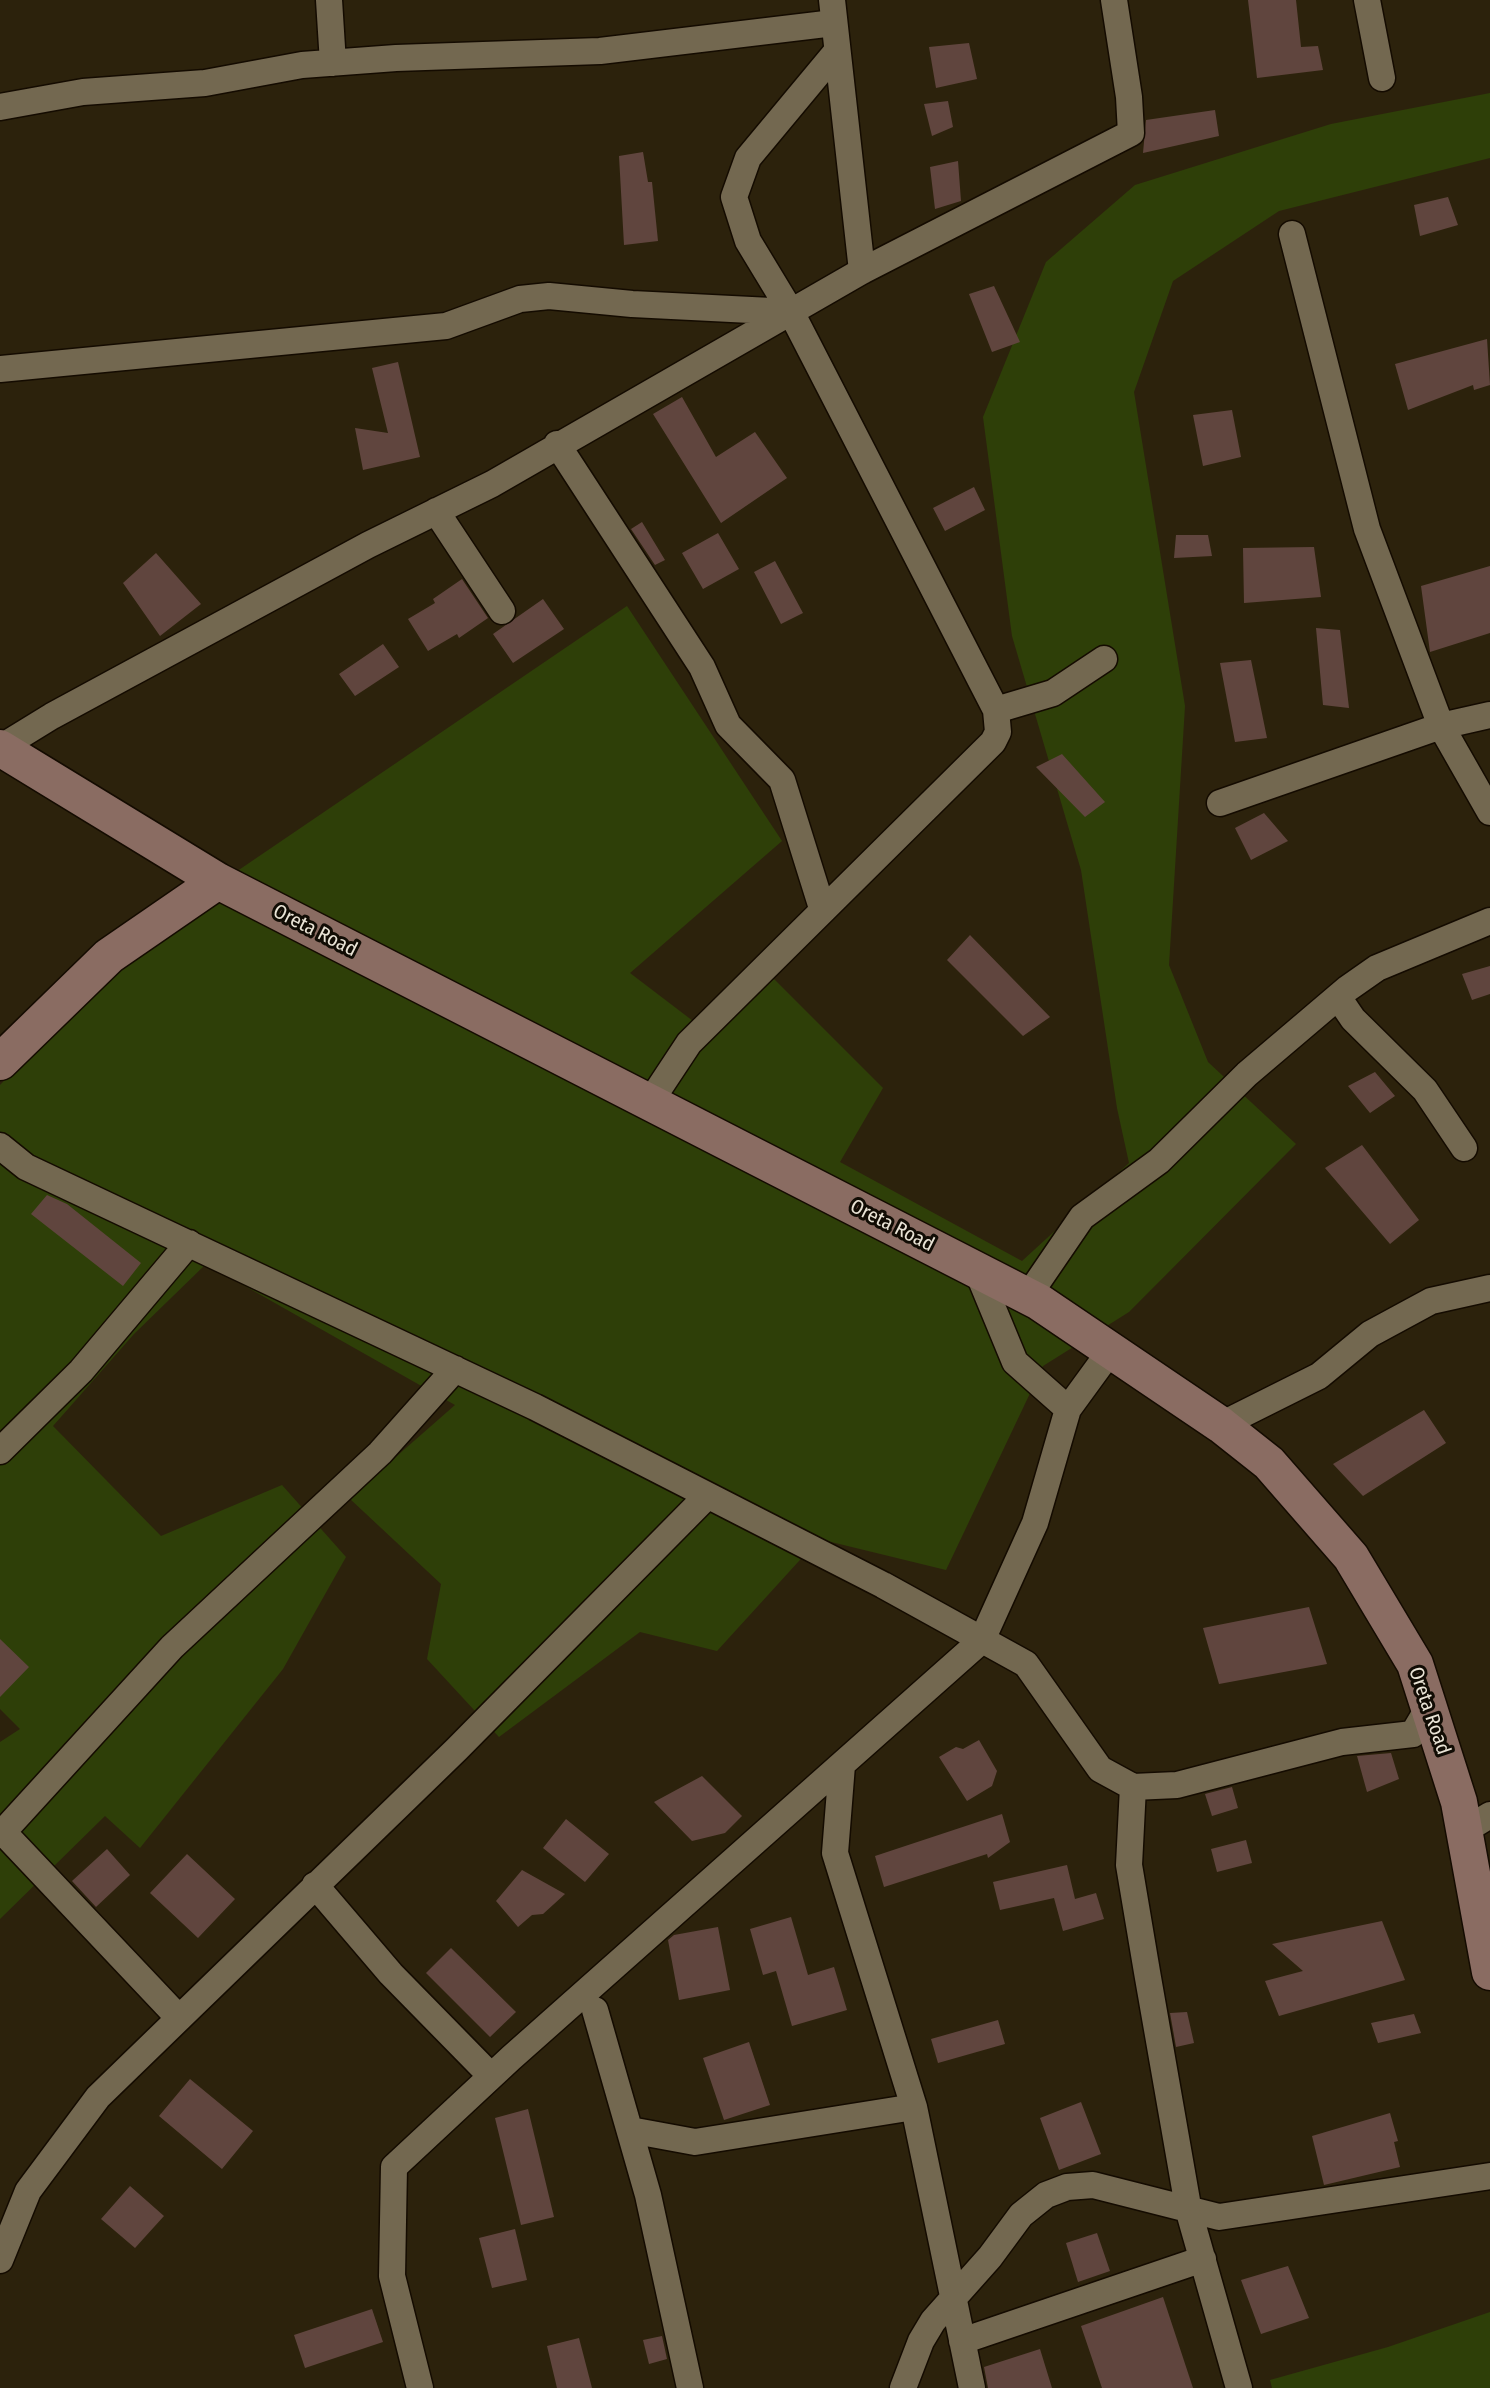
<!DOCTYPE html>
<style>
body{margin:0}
canvas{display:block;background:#2c220c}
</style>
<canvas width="1490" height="2388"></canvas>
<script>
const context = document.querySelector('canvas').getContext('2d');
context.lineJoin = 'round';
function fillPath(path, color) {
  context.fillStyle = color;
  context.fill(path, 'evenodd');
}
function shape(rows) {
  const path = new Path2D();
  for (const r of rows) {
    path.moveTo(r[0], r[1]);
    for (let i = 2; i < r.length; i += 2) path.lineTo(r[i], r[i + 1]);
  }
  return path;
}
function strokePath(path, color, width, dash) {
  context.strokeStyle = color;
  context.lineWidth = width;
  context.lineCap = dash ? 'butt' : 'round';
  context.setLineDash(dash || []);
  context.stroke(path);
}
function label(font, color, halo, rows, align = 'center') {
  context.font = font + ' "Fira Sans Condensed",sans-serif';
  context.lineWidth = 6;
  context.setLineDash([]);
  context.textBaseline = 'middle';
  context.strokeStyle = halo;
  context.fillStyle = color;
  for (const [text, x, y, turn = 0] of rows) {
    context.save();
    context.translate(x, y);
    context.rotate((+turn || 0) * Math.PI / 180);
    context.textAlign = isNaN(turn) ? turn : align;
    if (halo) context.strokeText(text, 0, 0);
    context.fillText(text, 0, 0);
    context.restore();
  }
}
fillPath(shape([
 [1490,93,1490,158,1279,211,1173,281,1134,392,1185,706,1169,965,1208,1062,1296,1144,1129,1312,1043,1366,946,1570,819,1539,717,1651,640,1632,499,1737,427,1659,441,1584,349,1498,455,1405,206,1264,134,1334,53,1426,161,1536,282,1485,346,1557,283,1669,140,1848,105,1816,0,1919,0,1742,20,1729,0,1709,0,1085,152,929,627,606,782,841,630,973,714,1037,771,976,883,1088,840,1162,1022,1261,1129,1163,1117,1108,1081,870,1012,636,983,417,1046,262,1135,185,1331,124],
 [1490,2312,1490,2388,1272,2388,1270,2380,1388,2347]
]), '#2e3f08');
fillPath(shape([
 [1248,0,1296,0,1301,47,1318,46,1323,70,1257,78],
 [969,43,977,79,936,88,929,47],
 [948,101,953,127,932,136,924,104],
 [1215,110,1219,136,1143,153,1146,120],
 [643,152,648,182,652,182,658,241,624,245,619,156],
 [958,161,961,201,935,209,930,167],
 [1448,197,1458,225,1420,236,1414,205],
 [994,286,1020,342,992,352,969,294],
 [1487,339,1490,385,1474,390,1473,385,1408,410,1395,364],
 [398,362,420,457,363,470,355,428,388,433,372,368],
 [682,397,716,457,755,432,787,478,721,523,653,414],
 [1232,410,1241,457,1203,466,1193,415],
 [974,487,985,510,945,531,933,508],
 [642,522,665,560,655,565,631,529],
 [718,533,739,569,703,589,682,553],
 [1176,535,1208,535,1212,556,1174,558],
 [1314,547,1321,597,1244,603,1243,548],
 [156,553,201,604,160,636,123,583],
 [775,561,803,613,781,624,754,572],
 [1490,566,1490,633,1430,652,1421,586],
 [462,579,488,618,459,638,457,634,428,651,408,619,435,603,433,599],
 [543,599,564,629,513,663,493,634],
 [1316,628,1340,630,1349,708,1323,705],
 [383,644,399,667,355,696,339,674],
 [1251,660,1267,738,1235,742,1220,663],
 [1062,754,1105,802,1085,817,1036,767],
 [1264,813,1288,841,1251,860,1235,828],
 [970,935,1050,1017,1023,1036,947,960],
 [1490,966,1490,994,1472,1000,1462,974],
 [1375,1072,1395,1096,1370,1113,1348,1086],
 [1362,1145,1419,1220,1390,1244,1325,1168],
 [47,1195,67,1204,141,1263,123,1286,31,1214],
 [1424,1410,1446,1443,1363,1496,1333,1464],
 [1309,1607,1327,1664,1219,1684,1203,1628],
 [0,1639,29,1667,0,1697],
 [979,1740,997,1771,992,1786,967,1801,939,1757,956,1747,963,1749],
 [1391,1753,1399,1779,1367,1792,1357,1756],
 [702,1776,742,1816,725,1833,692,1841,654,1802],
 [1232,1787,1238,1808,1212,1816,1205,1794],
 [1002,1814,1010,1842,988,1858,987,1854,884,1887,875,1856],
 [566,1819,609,1854,585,1882,543,1848],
 [1246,1840,1252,1863,1217,1872,1211,1849],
 [107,1849,130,1875,96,1907,72,1881],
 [187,1854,235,1899,198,1938,150,1893],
 [1067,1865,1075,1899,1096,1893,1104,1919,1063,1931,1054,1898,1000,1910,993,1882],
 [522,1870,565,1894,543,1914,532,1915,518,1927,496,1901],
 [791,1917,808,1975,834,1967,847,2010,792,2026,776,1971,763,1975,750,1929],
 [1382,1921,1405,1980,1279,2016,1265,1981,1303,1971,1272,1944],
 [718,1927,730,1990,679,2000,668,1940,674,1935],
 [451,1948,516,2012,490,2037,426,1973],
 [1187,2012,1194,2043,1176,2047,1170,2013],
 [1414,2014,1421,2033,1378,2043,1371,2023],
 [998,2020,1005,2044,938,2063,931,2039],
 [749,2042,770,2105,724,2120,703,2058],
 [190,2079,253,2131,222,2169,159,2116],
 [1081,2102,1101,2154,1059,2170,1040,2118],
 [528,2109,554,2217,521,2225,495,2118],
 [1390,2113,1398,2141,1394,2142,1400,2167,1324,2185,1312,2136],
 [130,2186,164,2216,135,2248,101,2219],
 [515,2229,527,2280,492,2288,479,2238],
 [1097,2233,1110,2271,1078,2282,1066,2243],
 [1288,2266,1309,2318,1261,2334,1241,2280],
 [1163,2297,1193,2388,1102,2388,1081,2326],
 [372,2309,383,2342,305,2368,294,2335],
 [662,2336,667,2359,649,2364,643,2340],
 [579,2338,592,2388,557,2388,547,2346],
 [1040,2349,1052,2388,988,2388,984,2367]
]), '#60453e');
const street = shape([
 [329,0,333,63],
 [832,0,862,271],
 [1367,0,1382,78],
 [0,107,83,92,205,83,302,65,396,58,600,51,834,23],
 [1292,234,1367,529,1441,726,1490,812],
 [0,369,446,326,520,299,549,296,632,304,791,312],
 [557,444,702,667,728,725,782,780,822,908],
 [436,511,502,611],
 [996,710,1053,693,1104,659],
 [0,748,52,716,368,545,492,484,862,271,1131,133,1129,97,1114,0],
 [1220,803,1441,726,1490,715],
 [1338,997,1353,1019,1425,1090,1464,1148],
 [650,1102,689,1043,993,742,998,732,996,710,791,312,748,241,734,197,748,158,837,51],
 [0,1146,26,1167,535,1407,883,1585,1026,1664,1100,1769,1133,1787,1177,1785,1342,1742,1413,1734,1429,1707],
 [977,1270,1015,1362,1068,1409],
 [1028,1296,1082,1217,1159,1161,1247,1074,1347,989,1377,968,1490,921],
 [1221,1425,1319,1376,1370,1334,1431,1301,1490,1288],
 [0,1451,81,1371,189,1243],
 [842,1765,835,1853,914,2107,972,2388],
 [1133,1787,1129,1865,1147,1972,1189,2212,1239,2388],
 [1464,1831,1490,1815],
 [3,1832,172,1647,380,1453,455,1369],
 [0,1834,3,1832,178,2017],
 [315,1885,391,1974,491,2076],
 [595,2010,648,2195,690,2388],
 [630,2130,695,2142,914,2107],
 [0,2260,28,2191,98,2097,457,1749,707,1496],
 [962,2341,1203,2259],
 [420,2388,392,2276,394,2167,511,2058,982,1640,1035,1523,1068,1409,1111,1350],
 [903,2388,921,2341,933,2321,990,2257,1021,2215,1046,2195,1067,2187,1093,2185,1219,2217,1490,2176]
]);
const secondary = shape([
 [0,748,218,881,1039,1302,1221,1425,1269,1463,1351,1557,1415,1664,1459,1802,1490,1972],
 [0,1062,109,956,218,881]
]);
strokePath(street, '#140b00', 29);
strokePath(secondary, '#140b00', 39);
strokePath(street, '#736850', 26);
strokePath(secondary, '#8a6c62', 36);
label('20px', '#eae4d6', '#110c04', [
 ["Oreta Road",315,931,27],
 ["Oreta Road",892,1226,27],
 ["Oreta Road",1429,1711,71]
]);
</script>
